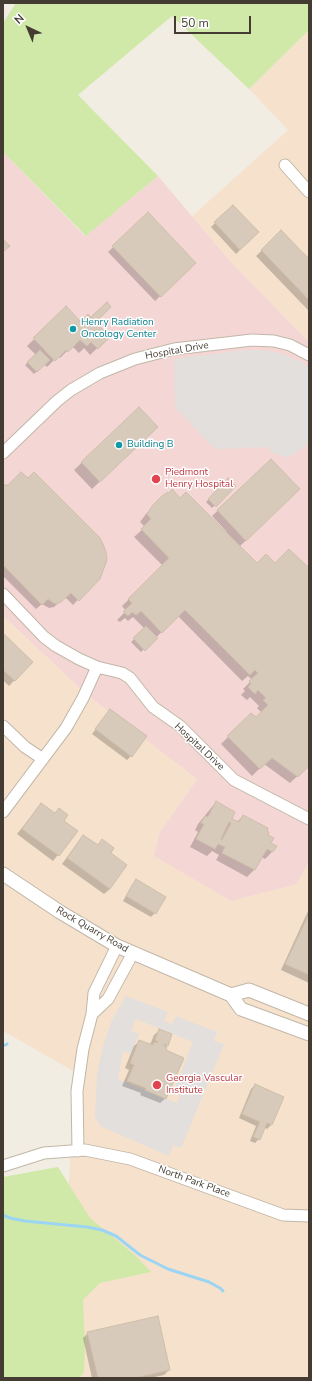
<!DOCTYPE html>
<style>
body{margin:0}
#map{position:relative;width:312px;height:1381px;overflow:hidden;background:#f2ede3;font-family:"Nunito Sans",sans-serif}
canvas{display:block}
.frame{position:absolute;inset:0;border:4px solid #443c33;pointer-events:none}
.north{position:absolute;left:8px;top:8px;width:40px;height:40px;-webkit-text-stroke:3px #fff;paint-order:stroke;rotate:316deg;font-size:11px;font-weight:700;line-height:16px;text-align:center;color:#443c33}
.north::after{content:'';display:block;margin:auto;width:14px;height:18px;background:#443c33;clip-path:polygon(50% 0,100% 100%,50% 72%,0 100%)}
.scale{position:absolute;left:174px;top:16px;width:77px;height:18px;box-sizing:border-box;border:2px solid #443c33;border-top:0;padding-left:5px;font-size:12px;line-height:14px;white-space:nowrap;color:#443c33;-webkit-text-stroke:3px #fff;paint-order:stroke}
</style>
<div id="map">
<canvas width="312" height="1381"></canvas>
<div class="frame"></div>
<div class="north">N</div>
<div class="scale">50 m</div>
</div>
<script>
const context = document.querySelector('canvas').getContext('2d');
context.lineJoin = 'round';
function fillPath(path, color) {
  context.fillStyle = color;
  context.fill(path, 'evenodd');
}
function shape(rows) {
  const path = new Path2D();
  for (const r of rows) {
    path.moveTo(r[0], r[1]);
    for (let i = 2; i < r.length; i += 2) path.lineTo(r[i], r[i + 1]);
  }
  return path;
}
function strokePath(path, color, width, dash) {
  context.strokeStyle = color;
  context.lineWidth = width;
  context.lineCap = dash ? 'butt' : 'round';
  context.setLineDash(dash || []);
  context.stroke(path);
}
function label(font, color, halo, rows, align = 'center') {
  context.font = font + ' "Nunito Sans",sans-serif';
  context.lineWidth = 3;
  context.setLineDash([]);
  context.textBaseline = 'middle';
  context.strokeStyle = halo;
  context.fillStyle = color;
  for (const [text, x, y, turn = 0] of rows) {
    context.save();
    context.translate(x, y);
    context.rotate((+turn || 0) * Math.PI / 180);
    context.textAlign = isNaN(turn) ? turn : align;
    if (halo) context.strokeText(text, 0, 0);
    context.fillText(text, 0, 0);
    context.restore();
  }
}
fillPath(shape([
 [309,30,309,342,230,261,191,217,288,130,249,89],
 [3,616,87,695,197,779,160,832,297,884,309,862,309,1378,46,1378,67,1217,75,1072,3,1031]
]), '#f6e2cc');
fillPath(shape([
 [3,152,85,236,158,176,230,261,309,342,309,862,297,884,231,901,154,856,160,832,197,779,87,695,3,616]
]), '#f4d7d5');
fillPath(shape([
 [16,3,309,3,309,30,249,89,172,16,78,95,158,176,86,236,3,152,3,23],
 [58,1167,90,1218,136,1256,151,1272,100,1283,83,1300,85,1344,84,1372,79,1378,3,1378,3,1177]
]), '#d0e9a9');
fillPath(shape([
 [246,350,262,350,276,352,302,362,309,368,309,443,293,455,285,457,273,453,267,447,215,449,175,407,174,359],
 [126,996,168,1012,164,1021,172,1024,176,1016,217,1032,214,1041,224,1044,181,1148,173,1145,169,1156,100,1126,95,1116,97,1075,102,1050,112,1020],
 [136,1019,193,1042,173,1092,180,1095,177,1103,118,1079,123,1051,131,1054,139,1034,131,1031]
]), '#e2dfdc');
fillPath(shape([
 [233,206,258,232,236,254,211,227],
 [148,214,195,263,155,301,108,252],
 [281,232,309,261,309,309,308,310,256,256],
 [107,303,110,307,94,322,109,337,90,355,84,348,79,353,72,346,60,358,58,356,47,367,44,364,34,374,25,365,36,355,27,346,66,308,81,323,91,318],
 [139,408,149,434,92,489,74,470],
 [271,460,299,489,239,547,257,565,275,565,309,570,309,765,290,783,264,764,252,776,221,744,251,714,256,719,262,713,257,708,259,706,250,697,247,700,241,695,245,691,243,689,252,680,248,676,242,681,178,616,141,652,131,642,145,629,133,617,128,621,125,618,120,622,117,620,126,611,122,606,163,566,134,537,145,527,140,522,146,514,163,497,180,499,225,533,227,532,212,516],
 [228,480,234,486,212,508,206,502],
 [3,488,99,578,73,605,65,597,54,607,49,608,42,604,36,609,3,576],
 [3,634,32,662,9,686,3,680],
 [107,714,131,756,127,760,92,734],
 [216,802,230,819,237,822,243,816,267,835,270,844,275,847,272,852,265,859,261,857,254,870,247,877,216,860,219,855,212,851,207,856,190,847,198,832,195,830,198,824],
 [41,804,54,814,59,809,63,821,77,831,53,861,17,834],
 [83,836,97,846,102,841,109,854,110,889,104,894,62,864],
 [136,881,164,897,155,913,151,917,123,901,132,885],
 [309,909,309,983,281,970],
 [160,1030,167,1045,165,1047,166,1098,160,1103,140,1095,141,1093,122,1086,129,1070,125,1068,134,1046,140,1041,150,1045,154,1035],
 [255,1085,271,1125,267,1129,264,1127,259,1139,255,1143,250,1141,256,1126,239,1118,251,1089],
 [88,1333,169,1370,164,1375,150,1378,92,1378,83,1338]
]), '#0003');
strokePath(shape([
 [3,1046,7,1044],
 [3,1215,10,1218,25,1221,87,1227,102,1230,116,1236,140,1255,168,1269,209,1282,220,1288,223,1291]
]), '#9bd5f3', 3);
const building = shape([
 [233,205,259,232,240,250,214,222,233,205],
 [148,212,196,263,161,297,112,246,148,212],
 [281,230,309,259,309,300,261,250,281,230],
 [3,239,10,246,3,252,3,239],
 [107,302,111,307,96,322,91,317,107,302],
 [66,306,81,322,88,314,110,337,98,349,91,342,87,346,80,340,68,352,66,350,55,361,33,338,66,306],
 [40,350,50,360,37,372,27,362,40,350],
 [139,407,158,427,100,482,81,462,139,407],
 [271,459,300,489,246,541,217,510,271,459],
 [21,472,28,478,34,472,100,538,103,544,106,552,107,560,100,579,79,601,71,593,61,602,55,604,48,599,42,605,3,565,3,487,6,484,7,486,21,472],
 [228,478,236,486,216,507,208,499,228,478],
 [172,489,180,498,186,492,257,563,266,554,275,563,289,549,309,568,309,766,298,777,272,758,260,769,227,736,251,713,256,717,268,705,263,700,266,698,258,690,255,694,248,687,251,684,249,681,258,673,255,670,250,675,185,610,162,633,141,611,136,615,132,612,128,616,123,612,132,603,128,599,169,558,141,529,151,519,147,514,153,505,162,496,168,492,169,493,172,489],
 [146,626,158,638,145,651,133,638,146,626],
 [3,633,33,662,15,681,3,670,3,633],
 [110,709,147,736,132,757,95,729,110,709],
 [216,801,235,812,232,819,239,822,243,815,268,828,267,831,269,832,268,835,274,838,271,843,277,846,273,852,267,849,255,870,222,853,225,847,218,844,215,849,196,839,204,824,201,823,205,816,208,817,216,801],
 [229,822,231,823,222,840,221,839,229,822],
 [41,803,55,813,59,808,68,815,64,821,78,831,59,856,22,829,41,803],
 [83,835,98,845,102,839,114,848,111,853,127,865,110,889,67,858,83,835],
 [136,879,166,897,156,914,126,896,136,879],
 [309,914,309,975,285,964,309,914],
 [159,1029,172,1034,168,1046,165,1044,164,1046,167,1047,166,1050,184,1058,166,1099,145,1090,146,1088,127,1081,134,1065,130,1063,139,1040,153,1045,154,1042,157,1043,158,1042,155,1040,159,1029],
 [255,1084,284,1097,272,1125,267,1123,260,1140,253,1137,260,1122,242,1114,255,1084],
 [158,1316,170,1370,135,1378,98,1378,87,1332,158,1316]
]);
fillPath(building, '#d7caba');
strokePath(building, '#cfbfaa', 1);
const minor = shape([
 [285,165,309,192],
 [3,453,57,401,71,390,100,373,135,359,174,349,252,340,274,341,290,345,309,355],
 [3,594,44,637,56,646,79,659,97,667,122,673,130,678,153,707,180,726,234,780,309,819],
 [3,726,25,747,43,759],
 [3,812,66,728,83,698,97,667],
 [92,1014,108,999,133,953],
 [78,1151,77,1091,83,1049,92,1014,94,993,117,946],
 [3,1166,44,1153,85,1150,130,1159,283,1215,309,1216]
]);
const tertiary = shape([
 [3,874,60,912,117,946,231,995,241,1009,309,1034],
 [231,995,249,990,309,1014]
]);
strokePath(minor, '#c1b7a8', 13);
strokePath(tertiary, '#c1b7a8', 15);
strokePath(minor, '#fff', 11);
strokePath(tertiary, '#fff', 13);
for (const [x, y, r, color] of [
 [73,329,4,"#0f9aa8"],
 [119,445,4,"#0f9aa8"],
 [156,479,5,"#e0444e"],
 [157,1085,5,"#e0444e"]
]) {
  const dot = new Path2D();
  dot.arc(x, y, r, 0, 2 * Math.PI);
  context.fillStyle = color;
  context.fill(dot);
  strokePath(dot, '#fff', 1.5);
}
label('10px', '#0d838f', '#fff', [
 ["Henry Radiation",81,323],
 ["Oncology Center",81,335],
 ["Building B",127,445]
], 'left');
label('10px', '#443c33', '#fff', [
 ["Hospital Drive",177,351,-10],
 ["Hospital Drive",199,747,43],
 ["Rock Quarry Road",92,930,30],
 ["North Park Place",194,1182,20]
]);
label('10px', '#be3a42', '#fff', [
 ["Piedmont",165,473],
 ["Henry Hospital",165,485],
 ["Georgia Vascular",166,1079],
 ["Institute",166,1091]
], 'left');
</script>
